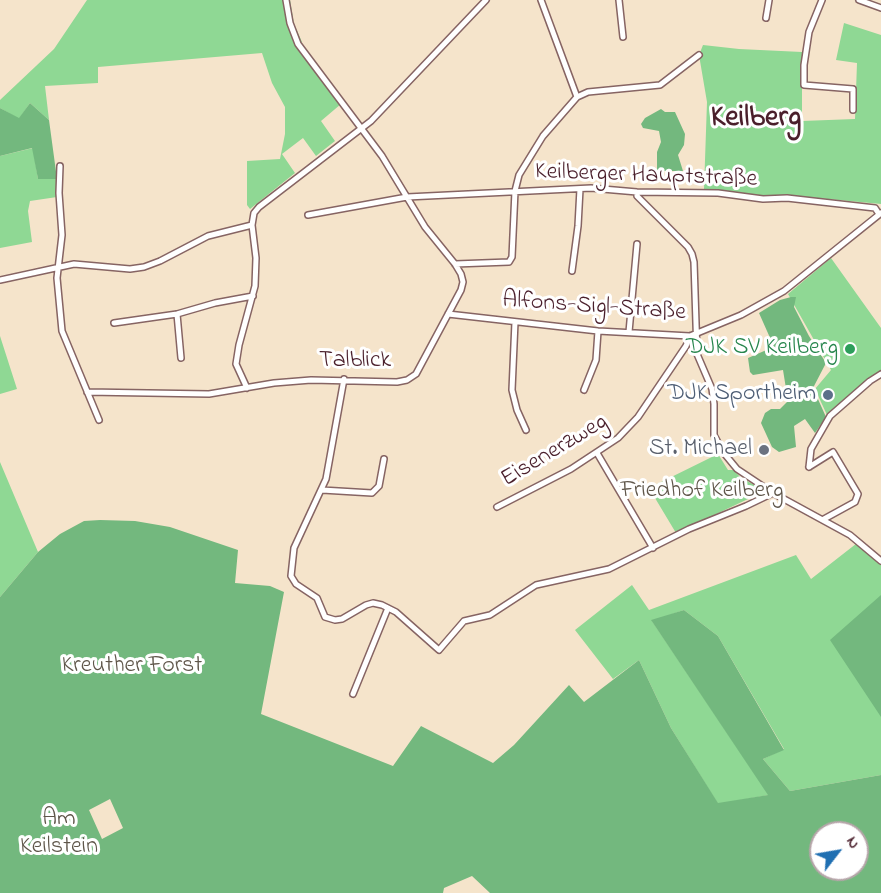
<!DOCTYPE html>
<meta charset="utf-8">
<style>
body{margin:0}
#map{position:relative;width:881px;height:893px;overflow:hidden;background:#f5e4cb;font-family:"Indie Flower",sans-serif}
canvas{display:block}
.north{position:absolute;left:809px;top:821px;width:60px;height:60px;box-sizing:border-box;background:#fff;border:2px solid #b7a5aa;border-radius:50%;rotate:59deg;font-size:16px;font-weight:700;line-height:24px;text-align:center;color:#4a1f2b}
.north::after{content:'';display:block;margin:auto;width:21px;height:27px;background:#1f6fb2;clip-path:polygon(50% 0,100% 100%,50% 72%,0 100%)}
</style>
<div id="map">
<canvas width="881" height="893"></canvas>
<div class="north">N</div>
</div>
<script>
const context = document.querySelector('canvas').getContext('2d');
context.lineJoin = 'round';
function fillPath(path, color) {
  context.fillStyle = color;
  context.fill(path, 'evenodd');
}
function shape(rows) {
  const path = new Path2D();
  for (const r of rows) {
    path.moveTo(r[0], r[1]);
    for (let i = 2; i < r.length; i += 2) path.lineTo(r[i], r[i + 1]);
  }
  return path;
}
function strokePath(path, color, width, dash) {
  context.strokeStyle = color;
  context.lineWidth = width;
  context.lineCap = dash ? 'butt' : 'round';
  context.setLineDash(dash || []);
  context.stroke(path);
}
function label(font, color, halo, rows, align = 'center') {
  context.font = font + ' "Indie Flower",sans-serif';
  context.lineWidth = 6;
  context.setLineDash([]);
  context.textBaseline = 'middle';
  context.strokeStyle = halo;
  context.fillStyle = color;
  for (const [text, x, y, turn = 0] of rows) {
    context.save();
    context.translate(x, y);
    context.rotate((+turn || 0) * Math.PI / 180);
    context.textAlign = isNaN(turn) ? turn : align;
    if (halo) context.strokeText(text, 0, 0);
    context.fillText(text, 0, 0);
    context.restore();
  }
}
fillPath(shape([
 [87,0,290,0,294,24,302,42,296,43,341,104,321,121,335,141,316,156,303,138,282,154,295,173,250,209,247,205,247,161,280,159,285,134,285,107,272,83,262,53,98,67,98,83,45,86,49,120,30,103,19,119,0,108,0,100,54,49],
 [844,23,881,35,881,204,786,195,761,196,704,189,707,102,699,55,703,45,739,49,802,52,802,121,855,119,857,63,836,60],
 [33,148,38,179,57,179,57,197,30,201,28,211,32,242,0,248,0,156],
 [831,258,881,328,881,371,854,391,827,415,815,389,831,370,788,294],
 [0,336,17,389,0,394],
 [718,454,728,470,734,470,740,477,765,491,676,533,649,488],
 [0,462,38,552,0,597],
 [861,540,881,559,881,775,790,791,763,759,784,749,718,636,684,610,652,621,769,795,718,804,671,728,639,660,613,679,575,630,632,585,649,610,796,555,811,579]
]), '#8fd894');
fillPath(shape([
 [30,103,49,120,57,179,38,179,32,148,0,156,0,108,19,118],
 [661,109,665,112,675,112,685,134,684,145,678,155,683,171,657,171,657,152,661,142,659,131,643,128,641,124,645,118],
 [791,297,796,297,794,307,809,336,826,363,813,388,826,417,815,433,805,419,794,426,796,447,779,452,772,447,761,423,765,413,771,409,780,409,788,401,783,370,753,375,750,372,748,358,771,348,771,340,759,313,780,300],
 [100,520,135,521,170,527,238,550,235,583,270,586,284,592,261,714,393,766,421,726,493,763,514,745,569,685,584,702,639,660,671,728,718,803,768,795,651,620,684,610,718,636,784,750,763,759,790,791,881,775,881,893,490,893,472,876,444,888,443,893,0,893,0,597,38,552,60,534,84,521],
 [110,799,123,828,102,839,89,810],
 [821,833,857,833,857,869,821,869],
 [881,595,881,717,830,640]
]), '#73b87e');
const minor = shape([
 [541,0,577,97],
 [619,0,623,37],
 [822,0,809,32,804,65,804,85,853,89,853,110],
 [859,0,881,8],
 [766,18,769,0],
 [60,166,59,193,62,235,57,278,62,331,99,420],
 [637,192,637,196,688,247,692,254,694,262,697,354,712,389,714,404,714,435,723,452,737,469,773,493,850,535,881,561],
 [308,215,407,197,591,188,637,192,718,193,763,199,787,198,875,208,879,214],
 [455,264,509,262,512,257,515,191,519,175,543,136,577,97,588,92,660,85,699,55],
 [572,271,578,226,580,189],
 [0,280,74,264,130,269,144,267,160,261,208,236,252,225],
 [177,314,181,358],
 [448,314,598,331,690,336,741,315,784,291,881,213],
 [515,322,512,390,517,410,526,430],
 [114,323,177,314,215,303,253,296],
 [629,332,637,244],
 [344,379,326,479,294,548,291,576,296,584,317,598,325,617,335,620,342,619,366,605,373,603,382,605,396,612,439,650,464,621,490,615,536,585,609,569,689,529,746,506,773,493],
 [247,388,236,364,239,345,255,286,256,258,252,225,254,213,259,207,371,121,486,0],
 [584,390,596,360,598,331],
 [87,392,209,394,274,383,311,380,397,382,407,380,416,374,461,290,463,282,461,274,455,264,425,227,382,156,298,44,290,23,286,0],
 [597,453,653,548],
 [809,467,811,449,830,416,870,381,881,374],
 [809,467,833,452,858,494,855,502,824,519],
 [322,490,372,493,379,486,384,459],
 [497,507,571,469,618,438,638,417,686,346,690,336],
 [353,694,388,608]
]);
strokePath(minor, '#866463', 8);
strokePath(minor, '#fff', 5);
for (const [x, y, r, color] of [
 [850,349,6,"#2e9e5b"],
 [828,395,6,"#5c6f8a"],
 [764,450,6,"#6b7280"]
]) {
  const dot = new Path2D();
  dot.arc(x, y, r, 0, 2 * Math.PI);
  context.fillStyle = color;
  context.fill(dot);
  strokePath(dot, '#fff', 2);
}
label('24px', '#4a1f2b', '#fff', [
 ["Keilberger Hauptstraße",646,177,2],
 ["Alfons-Sigl-Straße",594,308,4],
 ["Talblick",355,362],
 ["Eisenerzweg",555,452,-31]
]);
label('24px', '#27864d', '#fff', [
 ["DJK SV Keilberg",838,349]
], 'right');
label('24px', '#4e5e75', '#fff', [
 ["DJK Sportheim",816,395]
], 'right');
label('24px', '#5b616d', '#fff', [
 ["St. Michael",752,450]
], 'right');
label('24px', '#5f564a', '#fff', [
 ["Friedhof Keilberg",702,492],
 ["Kreuther Forst",132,667],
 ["Am",59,820],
 ["Keilstein",59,848]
]);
label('bold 30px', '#4a1f2b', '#fff', [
 ["Keilberg",756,120]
]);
</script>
